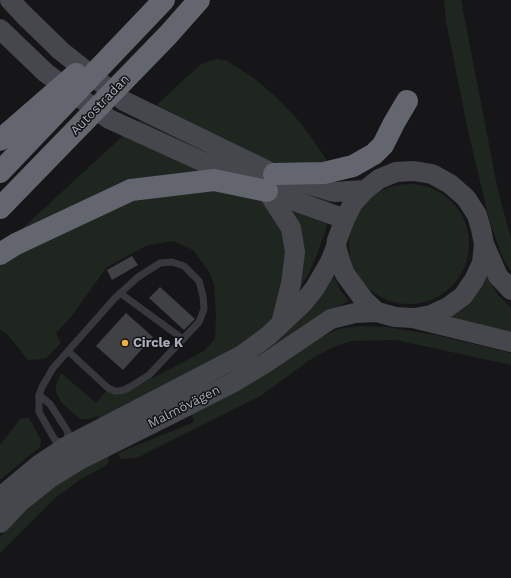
<!DOCTYPE html>
<meta charset="utf-8">
<style>
body{margin:0}
canvas{display:block;background:#161618}
</style>
<canvas width="511" height="578"></canvas>
<script>
const context = document.querySelector('canvas').getContext('2d');
context.lineJoin = 'round';
function fillPath(path, color) {
  context.fillStyle = color;
  context.fill(path, 'evenodd');
}
function shape(rows) {
  const path = new Path2D();
  for (const r of rows) {
    if (r.length === 3) {
      path.moveTo(r[0] + r[2], r[1]);
      path.arc(r[0], r[1], r[2], 0, 2 * Math.PI);
      continue;
    }
    path.moveTo(r[0], r[1]);
    for (let i = 2; i < r.length; i += 2) path.lineTo(r[i], r[i + 1]);
  }
  return path;
}
function strokePath(path, color, width, dash) {
  context.strokeStyle = color;
  context.lineWidth = width;
  context.lineCap = dash ? 'butt' : 'round';
  context.setLineDash(dash || []);
  context.stroke(path);
}
function label(font, color, halo, rows, align = 'center') {
  context.font = font + ' "Work Sans",sans-serif';
  context.lineWidth = 3;
  context.setLineDash([]);
  context.textBaseline = 'middle';
  context.strokeStyle = halo;
  context.fillStyle = color;
  for (const [text, x, y, turn = 0] of rows) {
    context.save();
    context.translate(x, y);
    context.rotate((+turn || 0) * Math.PI / 180);
    context.textAlign = isNaN(turn) ? turn : align;
    if (halo) context.strokeText(text, 0, 0);
    context.fillText(text, 0, 0);
    context.restore();
  }
}
fillPath(shape([
 [444,0,461,0,498,191,511,238,511,271,503,259,490,222,468,131,446,21],
 [218,59,227,61,237,67,255,79,277,98,297,119,311,137,324,156,328,165,330,187,330,213,325,232,317,254,309,273,297,293,262,331,236,349,102,420,98,416,89,419,81,419,74,414,61,402,56,392,56,385,61,373,96,403,106,391,121,395,204,351,215,339,216,316,214,284,208,270,193,250,174,241,148,245,107,267,71,317,56,333,61,343,45,359,28,360,7,334,0,330,0,249,201,64,210,61],
 [409,244,60],
 [486,274,498,295,511,307,511,334,446,318,463,309,473,299,482,285],
 [333,275,340,290,349,301,321,315,242,367,110,436,238,363],
 [361,326,386,327,436,335,511,353,511,365,396,340,351,341,331,348,308,361,262,395,137,458,120,459,118,453,194,422,191,413,312,342,338,329],
 [21,418,29,418,41,440,40,447,20,463,0,480,0,445],
 [108,455,109,459,107,465,81,479,54,499,0,553,0,537,19,517,57,484]
]), '#1e261f');
fillPath(shape([
 [132,256,138,265,112,280,107,270],
 [160,287,195,319,184,330,149,298],
 [126,313,153,337,123,370,96,346]
]), '#404145');
strokePath(shape([
 [120,293,183,339],
 [39,395,50,404,68,432,67,443],
 [64,444,55,440,39,412,39,395,42,387,53,368,68,351,114,299,138,277,160,263,172,262,184,266,199,281,203,296,204,309,199,322,149,375,130,387,124,390,120,391,115,391,108,388,68,351]
]), '#37383d', 7);
strokePath(shape([
 [10,0,23,14,61,51,124,101,274,174,334,192,365,190],
 [0,29,46,73,109,119,267,191,345,219],
 [267,191,291,228,295,252,291,284,281,324],
 [511,290,498,276,484,244,481,229,477,215,466,198,450,184,432,174,414,171,396,172,379,179,365,190,353,203,345,219,337,240,336,247,341,263,345,274,364,300,377,312,395,317,413,318,511,342],
 [415,318,431,315,448,307,463,296,474,280,482,263,484,244],
 [0,499,5,493,40,464,67,446,242,355,268,336,303,303,315,288,330,262,336,247],
 [0,523,19,503,50,478,81,459,173,413,234,382,264,364,331,319,355,313,377,312]
]), '#45474d', 20);
strokePath(shape([
 [0,140,76,74],
 [0,172,164,0],
 [274,174,324,173,353,166,374,154,383,145,394,123,407,101],
 [0,208,168,35,199,0],
 [0,254,16,244,131,190,214,180,267,191]
]), '#63666e', 22);
for (const [x, y, r, color] of [
 [125,343,4,"#f2b134"]
]) {
  const dot = new Path2D();
  dot.arc(x, y, r, 0, 2 * Math.PI);
  context.fillStyle = color;
  context.fill(dot);
  strokePath(dot, '#111113', 1.5);
}
label('13px', '#a8adb8', '#111113', [
 ["Autostradan",100,105,-46],
 ["Malmövägen",184,407,-27]
]);
label('bold 13px', '#a8adb8', '#111113', [
 ["Circle K",133,343]
], 'left');
</script>
